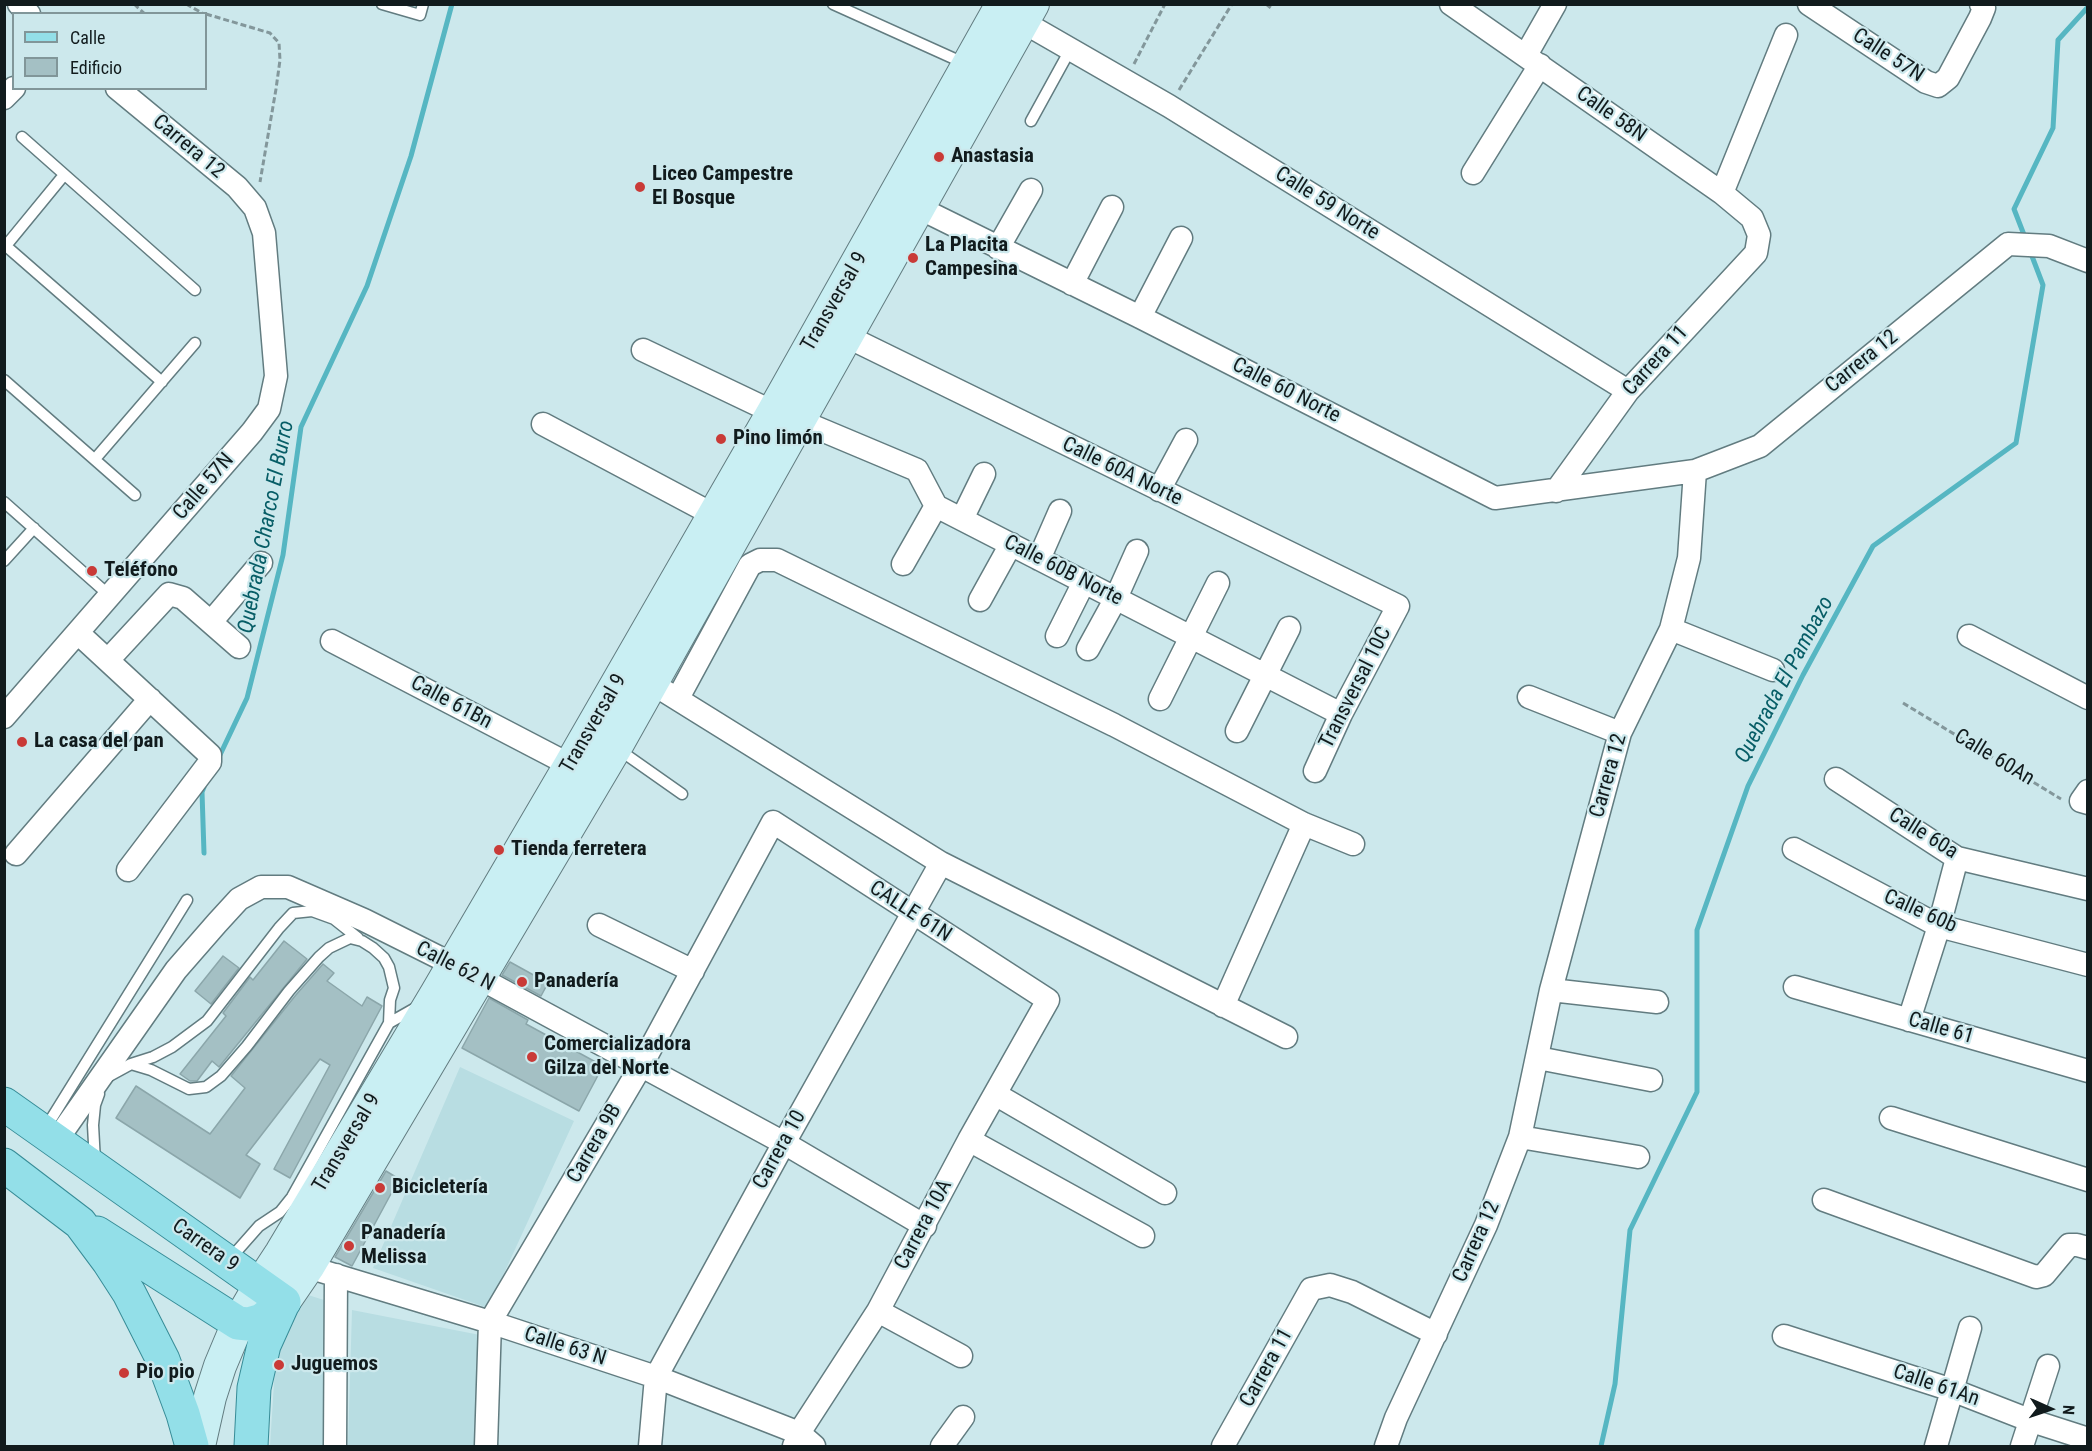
<!DOCTYPE html>
<meta charset="utf-8">
<style>
body{margin:0}
#map{position:relative;width:2092px;height:1451px;overflow:hidden;background:#cce8ec;font-family:"Roboto Condensed",sans-serif}
canvas{display:block}
.frame{position:absolute;inset:0;border:6px solid #111b1d;pointer-events:none}
.legend{position:absolute;left:12px;top:12px;width:195px;height:78px;box-sizing:border-box;background:#cce8ec;border:2px solid #819699;margin:0;padding:8px 10px;list-style:none;font-size:18px;color:#111b1d}
.legend li{display:flex;align-items:center;gap:12px;height:30px}
.legend b{width:30px;border:2px solid #819699}
.north{position:absolute;left:2020px;top:1379px;width:60px;height:60px;-webkit-text-stroke:4px #cce8ec;paint-order:stroke;rotate:93deg;font-size:16px;font-weight:700;line-height:24px;text-align:center;color:#111b1d}
.north::after{content:'';display:block;margin:auto;width:21px;height:27px;background:#111b1d;clip-path:polygon(50% 0,100% 100%,50% 72%,0 100%)}
</style>
<div id="map">
<canvas width="2092" height="1451"></canvas>
<div class="frame"></div>
<ul class="legend">
<li><b style="height:8px;background:#93dfe8"></b>Calle</li>
<li><b style="height:16px;background:#a4c0c4"></b>Edificio</li>
</ul>
<div class="north">N</div>
</div>
<script>
const context = document.querySelector('canvas').getContext('2d');
context.lineJoin = 'round';
function fillPath(path, color) {
  context.fillStyle = color;
  context.fill(path, 'evenodd');
}
function shape(rows) {
  const path = new Path2D();
  for (const r of rows) {
    path.moveTo(r[0], r[1]);
    for (let i = 2; i < r.length; i += 2) path.lineTo(r[i], r[i + 1]);
  }
  return path;
}
function strokePath(path, color, width, dash) {
  context.strokeStyle = color;
  context.lineWidth = width;
  context.lineCap = dash ? 'butt' : 'round';
  context.setLineDash(dash || []);
  context.stroke(path);
}
function label(font, color, halo, rows, align = 'center') {
  context.font = font + ' "Roboto Condensed",sans-serif';
  context.lineWidth = 4.5;
  context.setLineDash([]);
  context.textBaseline = 'middle';
  context.strokeStyle = halo;
  context.fillStyle = color;
  for (const [text, x, y, turn = 0] of rows) {
    context.save();
    context.translate(x, y);
    context.rotate((+turn || 0) * Math.PI / 180);
    context.textAlign = isNaN(turn) ? turn : align;
    if (halo) context.strokeText(text, 0, 0);
    context.fillText(text, 0, 0);
    context.restore();
  }
}
fillPath(shape([
 [460,1067,574,1121,488,1308,373,1268],
 [305,1294,327,1301,326,1446,270,1446,276,1351],
 [352,1310,480,1335,477,1446,348,1446]
]), '#b8dde2');
strokePath(shape([
 [2026,240,2014,209,2053,128,2058,40,2088,7],
 [219,757,247,698,283,555,301,427,367,286,411,156,452,4],
 [204,787,202,792,204,853],
 [1601,1446,1615,1384,1630,1230,1697,1092,1697,930,1748,786,1803,675,1873,546,2016,443,2043,285,2030,251]
]), '#56b6c2', 5);
const building = shape([
 [284,941,307,959,219,1067,212,1061,197,1081,190,1081,180,1074,226,1016,223,1013,250,977,253,980,284,941],
 [223,956,239,968,211,1004,195,991,223,956],
 [510,962,548,983,541,996,502,975,510,962],
 [323,964,334,973,327,981,362,1006,367,997,382,1006,290,1178,274,1169,330,1065,320,1059,246,1155,260,1164,240,1198,116,1118,136,1086,210,1134,245,1088,231,1076,295,996,323,964],
 [489,998,528,1020,526,1024,603,1066,579,1111,462,1048,489,998],
 [386,1171,399,1179,352,1266,335,1257,386,1171]
]);
fillPath(building, '#a4c0c4');
strokePath(building, '#8ba6aa', 1.5);
const lane = shape([
 [382,4,420,15,423,4],
 [833,4,966,64],
 [1031,121,1070,50],
 [22,137,195,290],
 [6,246,162,382],
 [4,248,64,175],
 [4,380,135,495],
 [95,459,195,343],
 [4,502,110,596],
 [4,561,34,528],
 [618,749,682,794],
 [131,1064,153,1057,172,1047,207,1021,279,928,293,913,312,911,334,919,358,938],
 [109,1076,131,1064,151,1070,189,1089,206,1087,221,1076,247,1046,289,991,319,957,329,948,350,938,362,941,373,948,384,958,389,967,394,988,390,1000,389,1023],
 [45,1129,187,900],
 [95,1162,93,1125,95,1105,99,1094],
 [229,1260,259,1226,280,1212,292,1197,389,1023,419,1006]
]);
const street = shape([
 [19,4,29,14],
 [1451,4,1722,193,1752,218,1759,235,1756,253,1628,391,1556,491],
 [1809,4,1926,82,1938,86,1948,78,1980,18,1984,8,1981,4],
 [1023,22,1169,106,1628,391],
 [1526,55,1555,4],
 [4,98,14,88],
 [1473,173,1540,65],
 [1722,193,1786,35],
 [907,202,1140,317,1495,498,1695,471,1760,446,2008,244,2049,246,2088,261],
 [998,248,1031,190],
 [1072,284,1112,207],
 [1140,317,1181,238],
 [846,336,1398,606,1341,714,1315,771],
 [643,350,773,412],
 [798,420,917,470,936,506,1341,714],
 [543,424,714,515],
 [1159,490,1186,440],
 [962,519,984,474],
 [1039,559,1060,511],
 [903,564,936,506],
 [980,600,1011,544],
 [211,622,261,563],
 [1671,629,1773,670],
 [78,633,210,755,210,762,128,870],
 [1057,636,1084,582],
 [1969,636,2088,698],
 [332,641,570,765],
 [1088,649,1116,598,1137,551],
 [108,660,169,594,183,598,239,647],
 [666,692,941,863,1286,1037],
 [1529,697,1620,733],
 [678,698,750,565,760,560,777,560,1114,725,1304,824,1353,844],
 [1160,699,1218,583],
 [4,717,252,432,269,409,276,376,264,233,255,208,237,187,117,88],
 [1237,731,1289,628],
 [1836,779,1957,858,2088,889],
 [2088,791,2081,801,2088,803],
 [1794,849,1939,926,2088,965],
 [16,854,150,699],
 [599,925,693,971],
 [1795,987,2088,1071],
 [1551,990,1657,1002],
 [1223,1006,1304,824],
 [1909,1020,1939,926,1957,858],
 [1538,1058,1651,1080],
 [995,1094,1165,1193],
 [1891,1118,2088,1180],
 [1520,1137,1638,1157],
 [969,1140,1143,1236],
 [56,1141,176,970,217,923,239,899,261,887,288,887,364,920,472,974,784,1143,925,1226],
 [1824,1200,2036,1277,2044,1275,2069,1245,2077,1245,2088,1248],
 [308,1267,490,1322,656,1377,799,1433,814,1446],
 [878,1311,961,1356],
 [1784,1336,1952,1390,2029,1420,2088,1439],
 [335,1446,336,1275],
 [486,1446,490,1322,641,1066,773,822,1048,1000,969,1140,878,1311,799,1433,794,1446],
 [650,1446,656,1377,784,1143,941,863],
 [942,1446,963,1417],
 [1223,1446,1311,1289,1330,1285,1352,1292,1436,1334],
 [1386,1446,1396,1418,1486,1225,1520,1137,1551,990,1620,733,1671,629,1689,558,1695,471],
 [1936,1446,1970,1328],
 [2022,1446,2048,1366]
]);
const secondary = shape([
 [284,1302,308,1267,616,747,1033,4],
 [199,1446,210,1397,220,1366,238,1323,260,1285,281,1253,436,994,570,765,773,412,1002,4]
]);
const primary = shape([
 [4,1104,284,1302],
 [4,1165,80,1223,109,1262,129,1293,163,1360,183,1414,192,1446],
 [97,1233,238,1323,248,1324,262,1320,284,1302],
 [251,1446,254,1388,264,1345,283,1303]
]);
strokePath(lane, '#627c80', 13);
strokePath(street, '#627c80', 25);
strokePath(secondary, '#627c80', 34);
strokePath(primary, '#378c97', 35);
strokePath(shape([
 [134,4,145,14],
 [186,4,204,14],
 [1266,4,1271,8],
 [206,14,270,33,279,43,280,60,276,89,260,182],
 [1134,64,1165,4],
 [1179,90,1232,4],
 [1903,703,2061,799]
]), '#83979b', 3, [6, 3]);
strokePath(lane, '#fff', 10);
strokePath(street, '#fff', 22);
strokePath(secondary, '#c9eff3', 32);
strokePath(primary, '#93dfe8', 33);
for (const [x, y, r, color] of [
 [939,157,6,"#c93a37"],
 [640,187,6,"#c93a37"],
 [913,258,6,"#c93a37"],
 [721,439,6,"#c93a37"],
 [92,571,6,"#c93a37"],
 [22,742,6,"#c93a37"],
 [499,850,6,"#c93a37"],
 [522,982,6,"#c93a37"],
 [532,1057,6,"#c93a37"],
 [380,1188,6,"#c93a37"],
 [349,1246,6,"#c93a37"],
 [279,1365,6,"#c93a37"],
 [124,1373,6,"#c93a37"]
]) {
  const dot = new Path2D();
  dot.arc(x, y, r, 0, 2 * Math.PI);
  context.fillStyle = color;
  context.fill(dot);
  strokePath(dot, '#cce8ec', 2);
}
label('21px', '#111b1d', '#cce8ec', [
 ["Calle 57N",1888,56,33],
 ["Calle 58N",1611,115,35],
 ["Carrera 12",188,147,40],
 ["Calle 59 Norte",1327,204,32],
 ["Transversal 9",835,302,-60],
 ["Carrera 11",1656,361,-48],
 ["Carrera 12",1862,362,-39],
 ["Calle 60 Norte",1286,391,27],
 ["Calle 60A Norte",1122,472,26],
 ["Calle 57N",204,487,-49],
 ["Calle 60B Norte",1063,571,27],
 ["Transversal 10C",1356,688,-63],
 ["Calle 61Bn",451,703,28],
 ["Transversal 9",594,724,-60],
 ["Calle 60An",1994,758,31],
 ["Carrera 12",1609,776,-74],
 ["Calle 60a",1923,834,32],
 ["CALLE 61N",910,912,33],
 ["Calle 60b",1920,912,24],
 ["Calle 62 N",455,967,27],
 ["Calle 61",1941,1029,16],
 ["Transversal 9",347,1143,-59],
 ["Carrera 9B",595,1144,-60],
 ["Carrera 10",780,1150,-61],
 ["Carrera 10A",924,1225,-62],
 ["Carrera 12",1477,1242,-66],
 ["Carrera 9",205,1246,35],
 ["Calle 63 N",565,1347,18],
 ["Carrera 11",1267,1368,-61],
 ["Calle 61An",1936,1386,19]
]);
label('bold 21px', '#111b1d', '#cce8ec', [
 ["Anastasia",951,157],
 ["Liceo Campestre",652,175],
 ["El Bosque",652,199],
 ["La Placita",925,246],
 ["Campesina",925,270],
 ["Pino limón",733,439],
 ["Teléfono",104,571],
 ["La casa del pan",34,742],
 ["Tienda ferretera",511,850],
 ["Panadería",534,982],
 ["Comercializadora",544,1045],
 ["Gilza del Norte",544,1069],
 ["Bicicletería",392,1188],
 ["Panadería",361,1234],
 ["Melissa",361,1258],
 ["Juguemos",291,1365],
 ["Pio pio",136,1373]
], 'left');
label('italic 22px', '#075d66', '#cce8ec', [
 ["Quebrada Charco El Burro",267,527,-79],
 ["Quebrada El Pambazo",1785,680,-62]
]);
</script>
